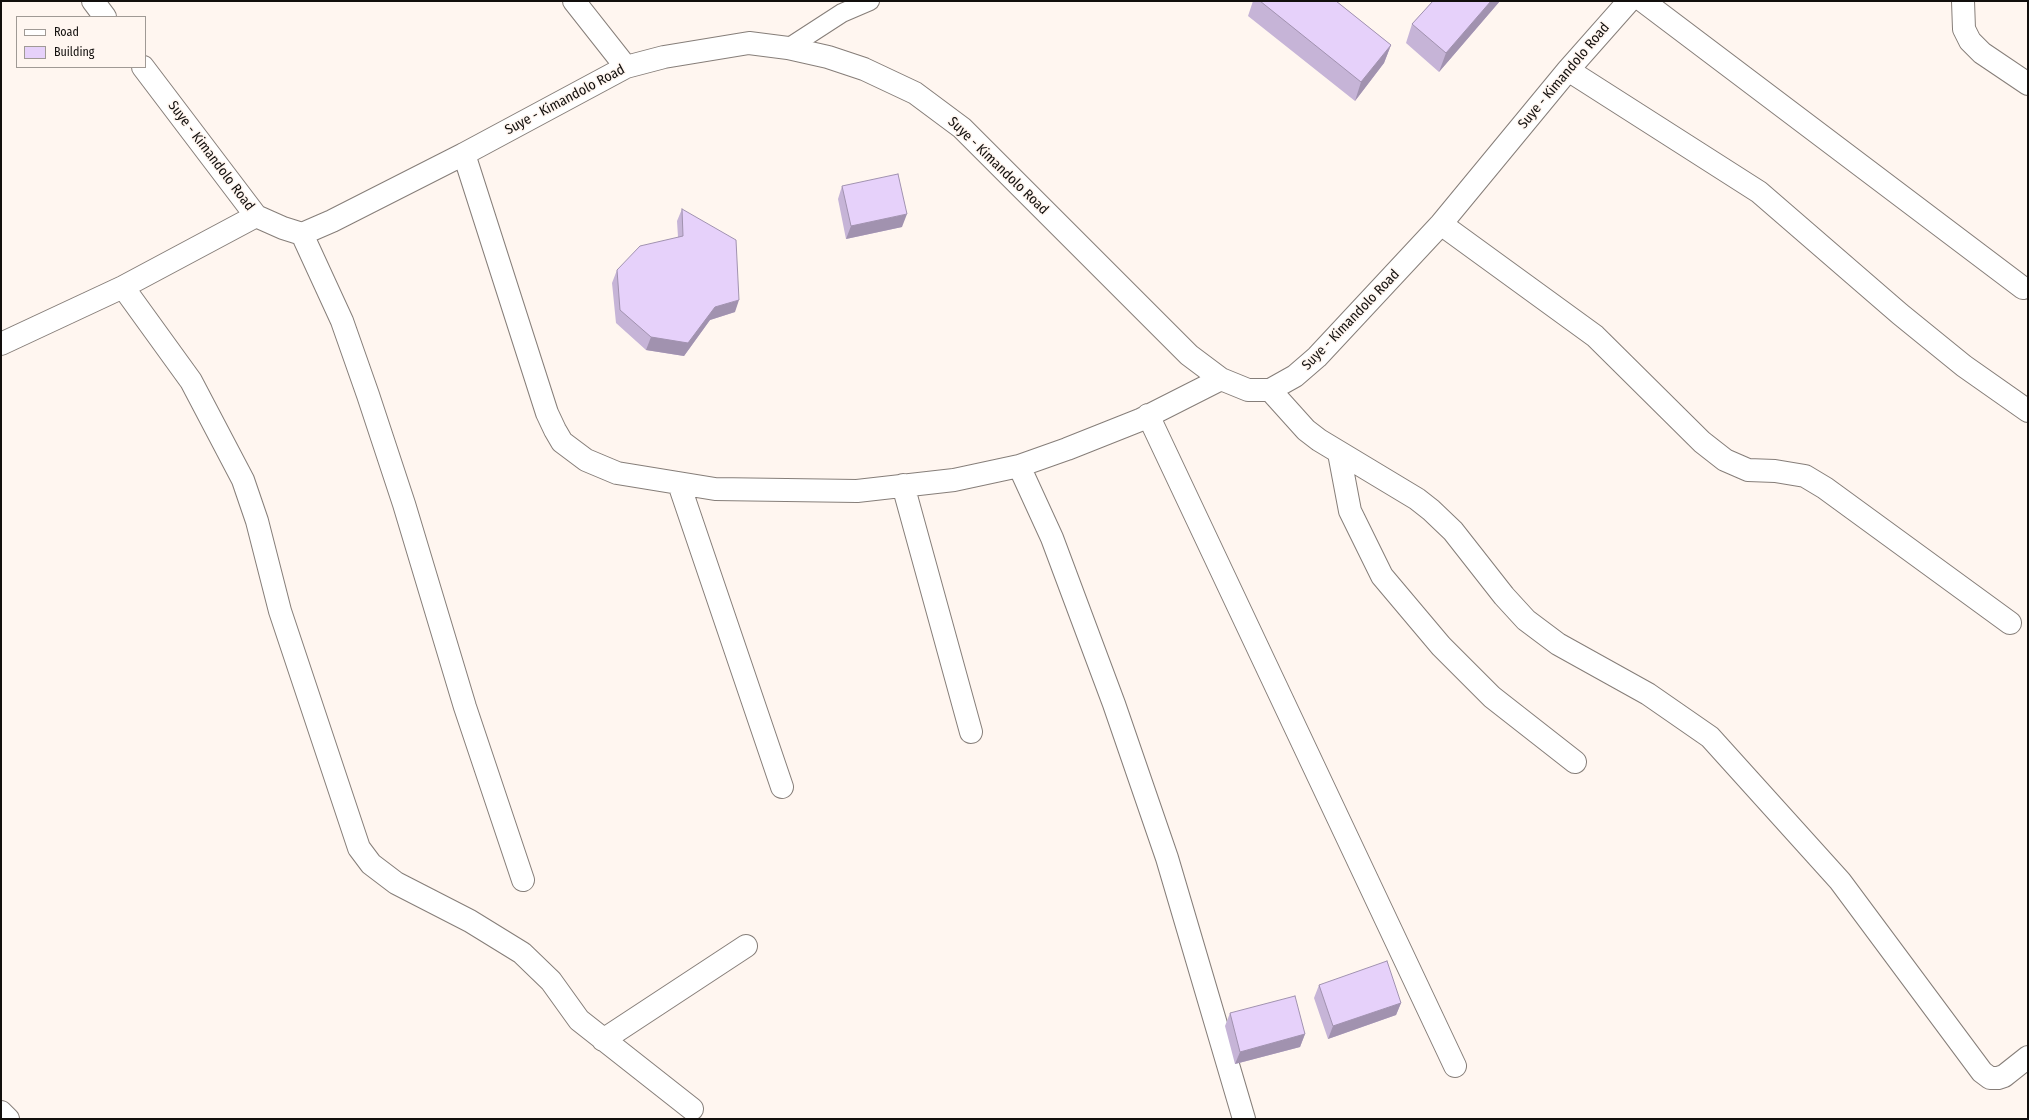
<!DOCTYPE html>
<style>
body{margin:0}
#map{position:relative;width:2029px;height:1120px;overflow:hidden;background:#fff6f0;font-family:"Fira Sans Condensed",sans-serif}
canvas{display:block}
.frame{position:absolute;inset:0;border:2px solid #120f0d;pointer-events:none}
.legend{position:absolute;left:16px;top:16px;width:130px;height:52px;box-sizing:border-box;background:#fff6f0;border:1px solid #a09a95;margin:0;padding:5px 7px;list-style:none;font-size:12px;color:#120f0d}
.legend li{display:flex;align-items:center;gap:8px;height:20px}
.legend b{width:20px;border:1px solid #a09a95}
</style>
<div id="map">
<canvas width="2029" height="1120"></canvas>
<div class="frame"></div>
<ul class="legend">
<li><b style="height:5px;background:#fff"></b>Road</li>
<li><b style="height:11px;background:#e6d1fa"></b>Building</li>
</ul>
</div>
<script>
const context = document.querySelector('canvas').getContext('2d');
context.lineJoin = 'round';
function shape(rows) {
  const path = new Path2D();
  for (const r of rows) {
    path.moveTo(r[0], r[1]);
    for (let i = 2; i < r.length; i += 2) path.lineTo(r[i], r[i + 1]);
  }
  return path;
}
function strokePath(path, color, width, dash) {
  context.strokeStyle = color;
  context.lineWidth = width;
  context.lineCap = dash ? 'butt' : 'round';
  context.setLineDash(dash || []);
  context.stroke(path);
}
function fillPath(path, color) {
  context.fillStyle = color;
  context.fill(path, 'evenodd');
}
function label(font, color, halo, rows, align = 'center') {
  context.font = font + ' "Fira Sans Condensed",sans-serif';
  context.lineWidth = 3;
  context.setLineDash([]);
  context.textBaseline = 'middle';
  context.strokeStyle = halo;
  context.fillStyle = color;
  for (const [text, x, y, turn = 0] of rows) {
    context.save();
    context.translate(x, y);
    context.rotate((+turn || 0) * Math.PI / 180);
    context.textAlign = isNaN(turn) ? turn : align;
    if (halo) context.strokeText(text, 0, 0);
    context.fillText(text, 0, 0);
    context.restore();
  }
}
const lane = shape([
 [788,48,842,13,870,1]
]);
const street = shape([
 [93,1,105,17],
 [574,1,626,67],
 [1643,1,2023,288],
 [1963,1,1964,29,1970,41,1982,53,2028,84],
 [143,67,256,216,283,228,302,234,332,221,464,154,626,67,664,57,749,43,788,48,828,57,864,69,915,93,962,128,1189,355,1221,379,1248,390,1270,390,1295,376,1317,357,1441,224,1568,70,1629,1],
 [1568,70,1759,192,1900,314,1964,366,2028,411],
 [464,154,547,413,555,430,562,442,586,460,617,473,715,489,857,491,954,480,1019,466,1067,449,1140,420,1221,379],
 [1441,224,1595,336,1702,442,1725,460,1748,470,1775,471,1805,476,1825,488,2010,623],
 [302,234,342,321,368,395,404,504,465,707,523,880],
 [123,287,191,381,243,480,257,521,280,611,359,848,371,864,396,883,470,921,522,953,551,981,579,1020,692,1109],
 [1,344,123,287,256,216],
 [1270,390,1306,430,1319,440,1417,499,1431,510,1453,531,1504,596,1526,620,1558,644,1648,694,1710,737,1840,881,1982,1072,1990,1078,1998,1078,2004,1076,2028,1057],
 [1148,415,1455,1066],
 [1339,453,1350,511,1382,576,1441,646,1492,697,1575,762],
 [1019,466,1052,538,1114,704,1167,858,1244,1119],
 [679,484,782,787],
 [903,485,971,732],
 [603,1040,746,946],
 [1,1112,8,1119]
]);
strokePath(lane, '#867e79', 20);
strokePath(street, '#867e79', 24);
strokePath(lane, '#fff', 18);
strokePath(street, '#fff', 22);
fillPath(shape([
 [1253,1,1336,1,1391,45,1384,63,1355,101,1248,16],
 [1433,1,1500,1,1439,72,1406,43,1412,24],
 [842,186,902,227,846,239,838,199],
 [682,209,735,312,710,320,684,356,646,350,616,323,612,283,617,270,678,237,677,221],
 [1319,985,1401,1003,1396,1015,1328,1039,1314,998],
 [1230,1013,1305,1034,1300,1047,1235,1064,1225,1026]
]), '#c6b4d7');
fillPath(shape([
 [1491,1,1500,1,1439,72,1446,53],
 [1391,45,1384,63,1355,101,1361,82],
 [907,214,902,227,846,239,851,226],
 [739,300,735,312,710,320,684,356,646,350,651,337,715,307],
 [1401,1003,1396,1015,1328,1039,1333,1026],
 [1305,1034,1300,1047,1235,1064,1240,1052]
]), '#a192af');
const building = shape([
 [1260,1,1336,1,1391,45,1361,82,1260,1],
 [1433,1,1491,1,1446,53,1412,24,1433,1],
 [898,174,907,214,851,226,842,186,898,174],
 [682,209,736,240,739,300,715,307,688,343,651,337,620,310,617,270,640,246,683,236,682,209],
 [1387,961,1401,1003,1333,1026,1319,985,1387,961],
 [1295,996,1305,1034,1240,1052,1230,1013,1295,996]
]);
fillPath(building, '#e6d1fa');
strokePath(building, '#a192af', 1);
label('14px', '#120f0d', '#fff6f0', [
 ["Suye - Kimandolo Road",1564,76,-50],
 ["Suye - Kimandolo Road",565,100,-28],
 ["Suye - Kimandolo Road",211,156,53],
 ["Suye - Kimandolo Road",998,166,44],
 ["Suye - Kimandolo Road",1351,320,-46]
]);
</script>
